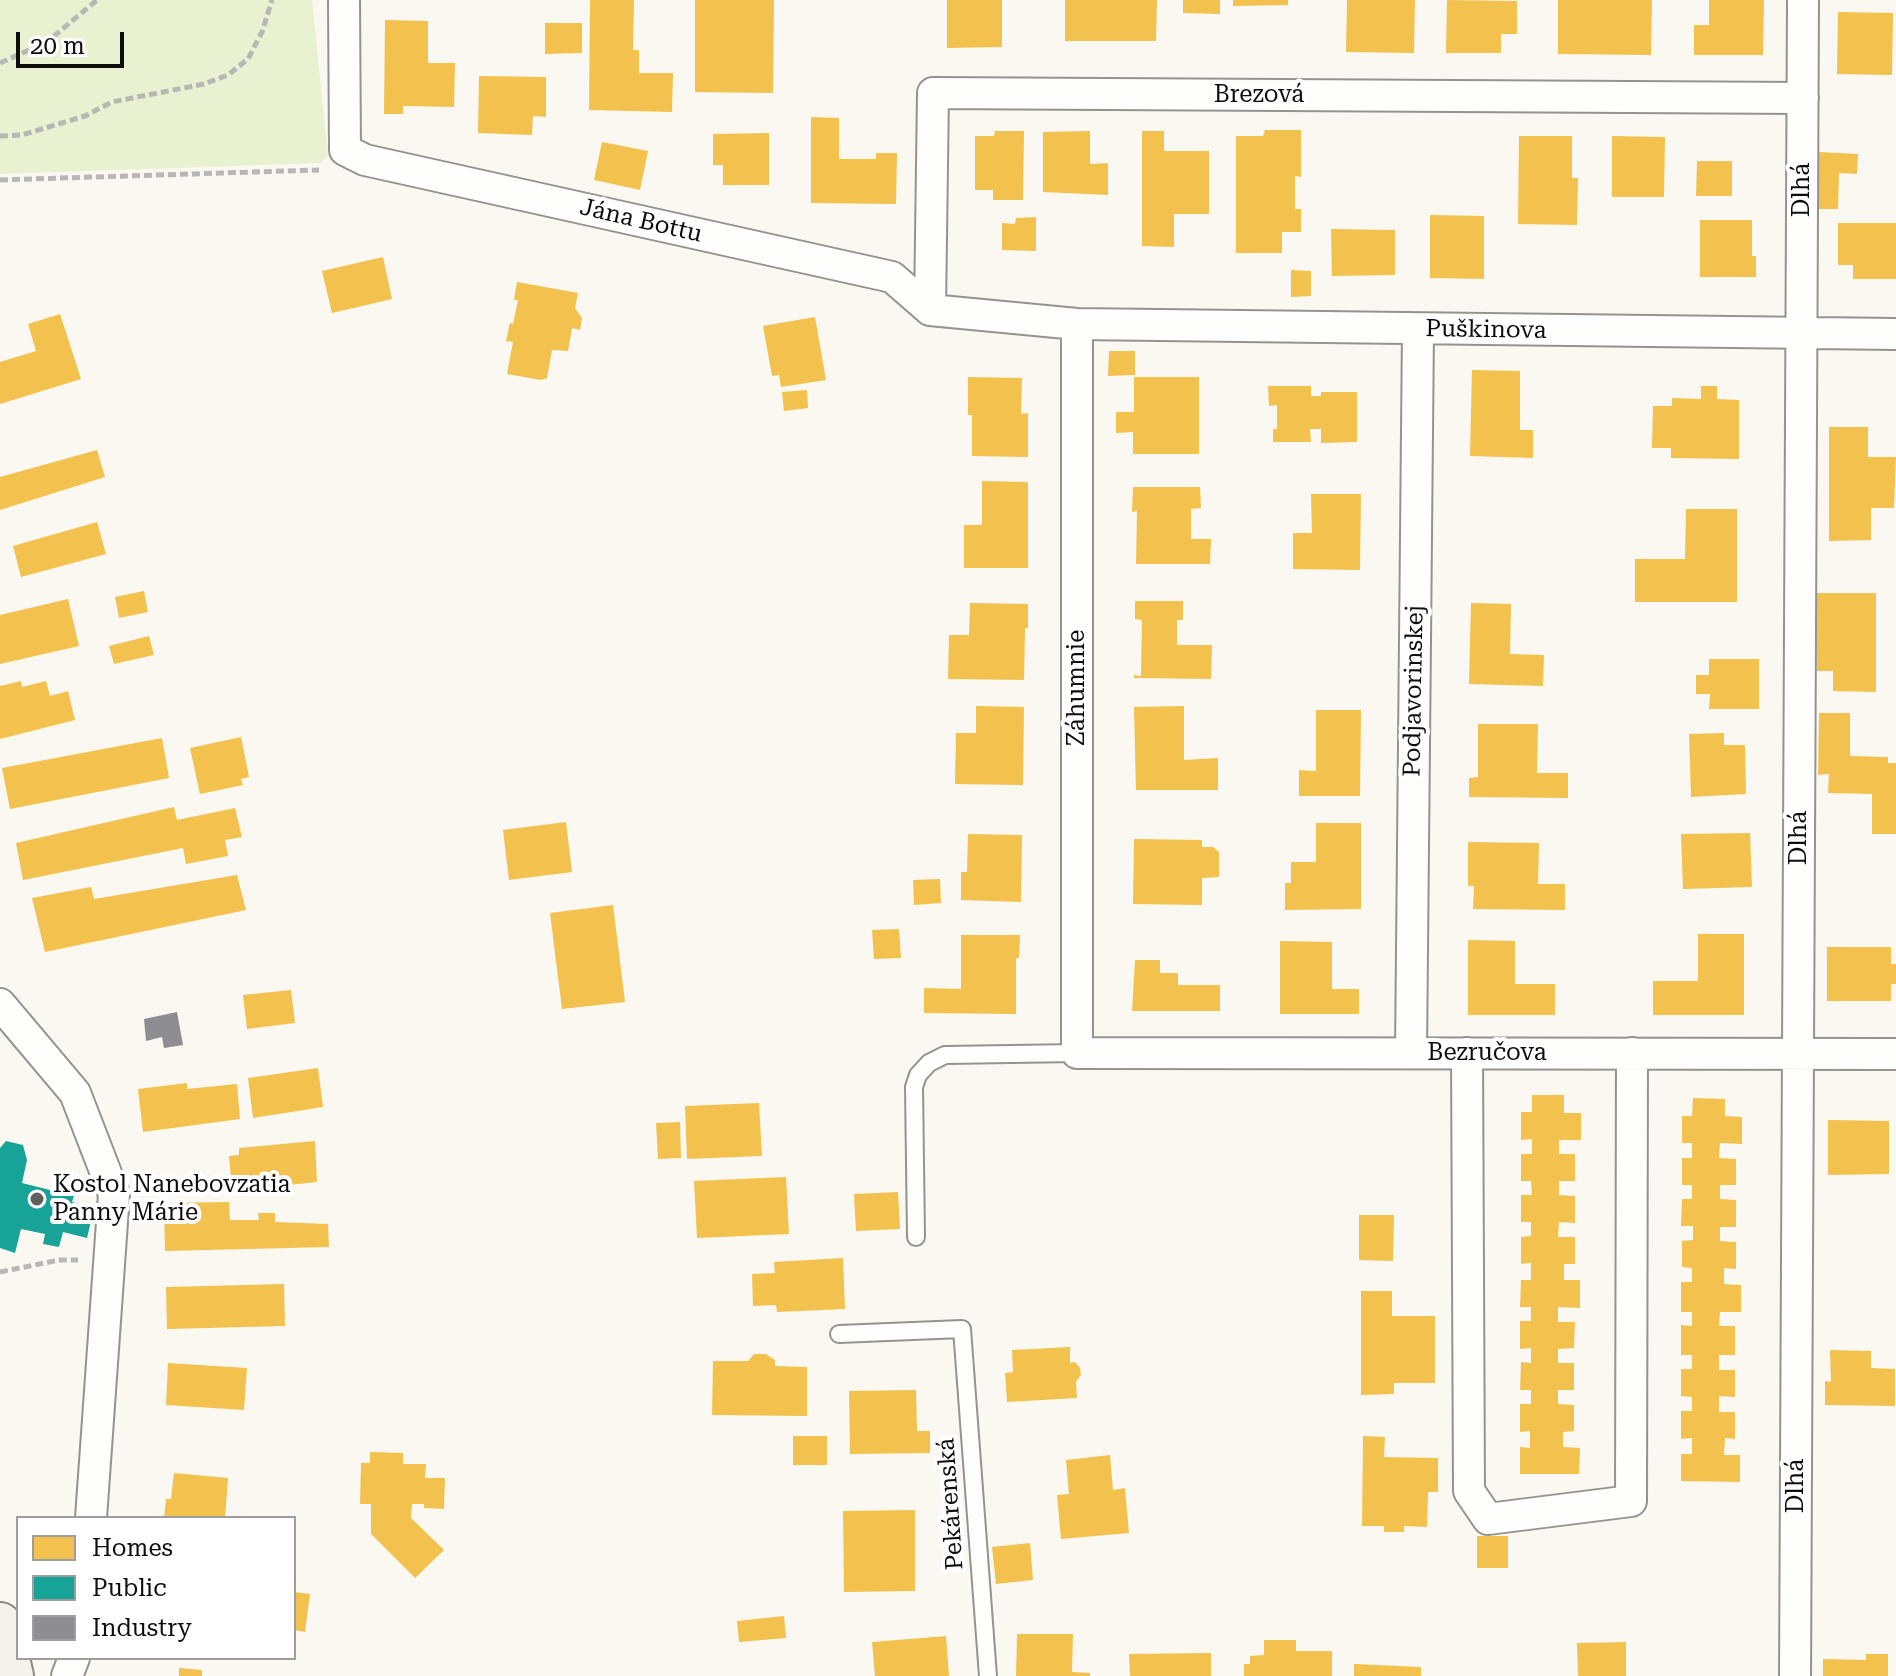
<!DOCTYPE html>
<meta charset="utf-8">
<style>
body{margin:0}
#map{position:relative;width:1896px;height:1676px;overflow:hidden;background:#fbf8f2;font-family:"Roboto Serif",serif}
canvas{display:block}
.legend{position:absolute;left:16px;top:1516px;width:280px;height:144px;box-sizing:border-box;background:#fff;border:2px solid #9e9e9e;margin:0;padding:10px 14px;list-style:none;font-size:24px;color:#0d0d0d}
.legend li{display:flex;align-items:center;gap:16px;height:40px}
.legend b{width:40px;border:2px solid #9e9e9e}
.scale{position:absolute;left:16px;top:32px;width:108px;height:36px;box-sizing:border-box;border:4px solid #0d0d0d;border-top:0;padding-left:10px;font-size:24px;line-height:28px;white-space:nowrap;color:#0d0d0d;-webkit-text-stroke:6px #fff;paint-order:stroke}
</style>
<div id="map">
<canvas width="1896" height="1676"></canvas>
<ul class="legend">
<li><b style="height:22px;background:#f2c14e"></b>Homes</li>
<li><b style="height:22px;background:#17a398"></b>Public</li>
<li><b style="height:22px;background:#8d8d92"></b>Industry</li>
</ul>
<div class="scale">20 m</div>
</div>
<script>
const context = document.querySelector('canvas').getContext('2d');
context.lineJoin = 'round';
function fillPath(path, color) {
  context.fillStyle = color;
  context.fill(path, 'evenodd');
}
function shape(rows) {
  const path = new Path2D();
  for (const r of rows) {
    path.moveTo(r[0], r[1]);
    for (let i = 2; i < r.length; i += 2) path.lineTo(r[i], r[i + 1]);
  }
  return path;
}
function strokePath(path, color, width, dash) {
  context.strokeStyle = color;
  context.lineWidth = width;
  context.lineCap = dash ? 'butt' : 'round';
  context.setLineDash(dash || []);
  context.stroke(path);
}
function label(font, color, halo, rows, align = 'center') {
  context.font = font + ' "Roboto Serif",serif';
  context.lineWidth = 8;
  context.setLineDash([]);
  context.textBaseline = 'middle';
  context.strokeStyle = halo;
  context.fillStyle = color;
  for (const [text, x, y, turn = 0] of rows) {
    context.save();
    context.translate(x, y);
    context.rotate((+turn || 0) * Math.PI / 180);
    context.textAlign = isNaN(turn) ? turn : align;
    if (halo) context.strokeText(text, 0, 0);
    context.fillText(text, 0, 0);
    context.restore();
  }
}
fillPath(shape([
 [0,0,312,0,328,156,321,163,0,174]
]), '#e8f1d0');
fillPath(shape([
 [590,0,634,0,633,50,639,50,639,73,673,73,672,112,589,110],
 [695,0,774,0,773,93,695,92],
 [947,0,1002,0,1002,47,947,48],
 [1065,0,1157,0,1156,41,1065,41],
 [1183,0,1220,0,1220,14,1183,13],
 [1233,0,1288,0,1288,5,1233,6],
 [1347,0,1415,0,1414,53,1346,52],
 [1447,0,1517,1,1517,34,1501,34,1501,53,1446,53],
 [1558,0,1652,0,1651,55,1558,54],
 [1709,0,1764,0,1763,55,1694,55,1694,25,1709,25],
 [1838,12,1893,13,1892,75,1837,74],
 [385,20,428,21,428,63,455,63,454,107,403,106,403,114,384,114],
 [545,23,582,23,582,53,545,54],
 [479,76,546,77,546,117,533,116,532,135,478,133],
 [811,117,839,118,839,159,876,159,876,153,897,153,896,204,811,203],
 [1265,130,1301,130,1301,177,1295,176,1295,209,1301,209,1301,232,1282,232,1282,253,1236,253,1236,136,1263,136],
 [995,131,1024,131,1023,200,993,200,993,190,975,190,975,136,994,136],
 [1090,131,1090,164,1108,163,1108,195,1043,192,1043,132],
 [1142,131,1164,131,1164,151,1209,151,1209,214,1174,214,1174,247,1142,246],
 [769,133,769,185,723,185,723,165,713,165,713,134],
 [1519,136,1572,136,1572,178,1578,178,1577,225,1518,224],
 [1612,136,1665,137,1664,197,1612,197],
 [602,142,648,151,640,190,594,180],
 [1819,152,1858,154,1857,174,1839,173,1838,209,1817,209],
 [1697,161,1732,161,1732,196,1696,196],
 [1430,215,1484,216,1484,279,1430,278],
 [1036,217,1036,251,1002,250,1002,223,1015,224,1016,218],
 [1700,220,1752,220,1752,256,1756,256,1756,277,1700,277],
 [1838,223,1896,223,1896,279,1853,279,1853,265,1838,265],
 [1331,229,1395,230,1395,275,1332,276],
 [383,257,392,299,332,313,322,271],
 [1291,270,1311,271,1311,296,1291,297],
 [517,282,578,293,575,308,582,318,580,330,572,328,568,351,552,350,547,378,541,380,507,374,513,342,506,341,510,323,513,324,518,300,514,300],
 [60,314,81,379,0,404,0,362,36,351,28,324],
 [815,317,826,380,781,387,779,375,772,376,763,326],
 [1109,351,1135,351,1135,375,1108,376],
 [1472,370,1520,371,1520,430,1533,430,1533,458,1470,456],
 [968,377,1022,378,1021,414,1028,413,1028,457,972,456,972,415,968,415],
 [1134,377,1199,377,1199,454,1133,454,1133,432,1116,433,1116,412,1134,412],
 [1268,386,1311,386,1311,396,1321,396,1321,392,1357,392,1357,442,1321,443,1321,429,1310,429,1311,442,1273,442,1273,429,1277,429,1277,405,1269,406],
 [1701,386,1717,386,1717,399,1739,400,1739,459,1671,458,1671,448,1652,448,1653,406,1672,406,1672,398,1701,399],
 [807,390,808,408,784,411,782,392],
 [1829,427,1868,427,1868,457,1896,457,1894,508,1871,508,1871,540,1829,541],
 [97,450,105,477,0,510,0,477],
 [982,481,1028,482,1028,568,964,568,964,525,982,525],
 [1133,487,1200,487,1201,508,1191,509,1191,539,1211,539,1210,564,1136,564,1137,511,1132,512],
 [1311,494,1361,494,1360,570,1293,569,1293,533,1312,533],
 [1686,509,1737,509,1737,602,1635,602,1635,559,1685,559],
 [97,522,106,554,21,577,13,546],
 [144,591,148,612,119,618,115,597],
 [1817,593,1876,593,1876,692,1833,691,1833,671,1817,671],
 [68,599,79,646,0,664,0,615],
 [1135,601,1183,601,1183,620,1177,620,1177,645,1212,645,1211,679,1134,678,1134,675,1141,676,1142,620,1135,619],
 [970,603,1028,604,1028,628,1025,628,1024,680,948,679,949,635,969,635],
 [1471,603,1511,604,1510,654,1544,655,1543,686,1469,684],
 [149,636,154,655,114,664,109,646],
 [1709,659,1759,659,1759,709,1709,709,1710,694,1696,694,1696,675,1709,675],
 [21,681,22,687,46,681,50,696,68,691,75,720,0,739,0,686],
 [976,706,1024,707,1023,785,955,784,956,733,976,733],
 [1184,706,1184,760,1218,758,1218,790,1136,790,1134,707],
 [1316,710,1361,710,1360,796,1299,796,1299,770,1316,771],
 [1819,713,1850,713,1850,756,1888,757,1888,763,1896,763,1896,834,1872,834,1872,794,1828,793,1829,774,1818,775],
 [1478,724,1538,724,1537,773,1568,773,1568,798,1469,797,1469,778,1478,777],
 [1724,733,1724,745,1745,745,1746,794,1691,797,1689,734],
 [241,737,249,777,241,779,243,785,200,794,190,748],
 [162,738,169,778,10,809,2,768],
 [174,807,177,820,235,808,242,837,225,840,228,856,186,864,183,848,23,880,16,843],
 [566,822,572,872,509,880,503,830],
 [1316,823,1361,823,1361,909,1285,910,1285,883,1291,883,1291,862,1316,862],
 [1750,833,1752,887,1683,889,1681,834],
 [968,834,1022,835,1021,902,961,900,961,872,967,872],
 [1134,839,1202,840,1202,847,1213,847,1219,852,1219,877,1202,878,1202,905,1133,904],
 [1468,842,1539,843,1538,884,1565,884,1565,910,1473,909,1474,886,1468,886],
 [237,875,246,910,45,952,32,898,91,887,94,899],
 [940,879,941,903,914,905,913,880],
 [613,905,625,1002,562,1009,550,913],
 [899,929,901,958,874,959,872,930],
 [1698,934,1744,934,1744,1015,1653,1015,1653,981,1698,981],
 [961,935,1020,935,1019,958,1016,958,1016,1014,924,1013,924,988,961,989],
 [1468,940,1515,941,1515,984,1555,984,1555,1015,1468,1015],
 [1280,941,1332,942,1332,989,1359,989,1359,1014,1280,1014],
 [1827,947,1891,947,1891,964,1896,964,1896,984,1891,984,1891,1001,1827,1001],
 [1135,960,1160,960,1160,973,1178,973,1178,985,1220,985,1220,1011,1132,1011],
 [291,990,295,1023,247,1029,243,995],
 [318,1068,323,1107,253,1118,248,1078],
 [187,1083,187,1089,237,1084,240,1119,143,1132,138,1089],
 [1532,1095,1564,1095,1564,1113,1581,1113,1581,1140,1559,1140,1559,1154,1575,1154,1575,1181,1559,1181,1559,1195,1575,1196,1575,1223,1559,1222,1558,1237,1575,1237,1575,1264,1564,1264,1564,1280,1580,1280,1580,1308,1558,1307,1558,1322,1575,1322,1574,1348,1558,1349,1558,1363,1574,1363,1574,1390,1558,1390,1558,1404,1574,1405,1574,1431,1563,1432,1563,1447,1580,1448,1579,1474,1520,1474,1520,1447,1530,1448,1530,1431,1520,1432,1520,1404,1531,1404,1531,1390,1520,1390,1521,1362,1531,1363,1531,1348,1520,1349,1520,1321,1531,1321,1531,1307,1520,1307,1521,1280,1531,1280,1531,1263,1521,1264,1521,1237,1531,1236,1531,1222,1521,1222,1521,1195,1532,1195,1531,1181,1521,1181,1521,1154,1532,1154,1532,1139,1521,1140,1521,1112,1532,1112],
 [1693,1098,1725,1099,1725,1116,1742,1117,1742,1144,1720,1143,1719,1158,1736,1159,1736,1185,1720,1185,1720,1199,1736,1200,1736,1227,1720,1227,1720,1241,1736,1242,1736,1269,1724,1268,1724,1284,1741,1285,1741,1312,1720,1312,1719,1326,1735,1326,1735,1355,1719,1355,1719,1370,1735,1370,1735,1397,1719,1396,1719,1412,1735,1412,1735,1439,1725,1438,1724,1455,1740,1455,1740,1482,1681,1481,1681,1454,1692,1454,1692,1438,1681,1439,1681,1411,1692,1411,1692,1397,1681,1396,1681,1369,1692,1369,1692,1355,1681,1355,1681,1325,1692,1326,1692,1312,1681,1312,1681,1282,1692,1282,1692,1268,1682,1267,1682,1241,1693,1240,1693,1226,1681,1226,1682,1199,1692,1199,1692,1185,1682,1185,1682,1158,1692,1158,1692,1143,1682,1143,1682,1116,1692,1116],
 [759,1103,762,1156,687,1159,685,1106],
 [1828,1120,1889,1121,1889,1174,1828,1175],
 [680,1122,681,1158,658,1159,656,1123],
 [315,1141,317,1182,232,1191,229,1156,239,1155,239,1148],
 [786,1177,789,1234,697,1238,694,1181],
 [898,1192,900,1229,856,1231,854,1194],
 [229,1202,230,1220,259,1220,258,1213,275,1213,275,1222,328,1224,329,1247,165,1251,164,1203],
 [1359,1215,1394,1215,1393,1261,1359,1260],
 [843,1258,845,1309,777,1312,776,1305,753,1306,752,1274,775,1273,774,1262],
 [284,1284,285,1326,167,1329,166,1287],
 [1361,1291,1392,1291,1392,1316,1435,1316,1435,1383,1394,1383,1394,1394,1361,1395],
 [1070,1347,1070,1363,1075,1362,1080,1368,1081,1375,1076,1382,1077,1398,1007,1402,1005,1373,1013,1372,1012,1350],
 [1830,1350,1871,1351,1871,1368,1895,1369,1895,1406,1825,1405,1825,1381,1831,1382],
 [754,1354,766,1354,775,1360,775,1366,807,1367,807,1416,712,1415,713,1361,748,1361],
 [168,1363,247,1368,244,1410,166,1405],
 [916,1390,917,1431,930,1431,930,1453,850,1454,849,1391],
 [793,1436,827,1436,827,1465,793,1465],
 [1363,1436,1385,1437,1384,1457,1438,1458,1438,1492,1428,1492,1427,1527,1404,1526,1404,1532,1384,1532,1384,1526,1362,1526],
 [370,1452,403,1453,403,1464,426,1464,425,1478,445,1478,444,1509,424,1508,424,1504,412,1504,411,1518,444,1550,415,1578,371,1534,371,1504,360,1504,361,1463,370,1463],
 [1110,1455,1113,1490,1125,1488,1129,1533,1061,1539,1057,1495,1069,1494,1066,1460],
 [174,1473,228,1478,225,1518,164,1518,166,1499,171,1499],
 [915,1510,915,1591,844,1592,843,1511],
 [1477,1536,1508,1536,1508,1568,1477,1568],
 [1030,1543,1033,1580,996,1584,992,1547],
 [294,1592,310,1594,305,1632,294,1630],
 [784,1616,786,1638,739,1642,737,1621],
 [1017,1634,1073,1634,1072,1672,1090,1673,1090,1676,1016,1676],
 [946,1636,949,1676,875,1676,872,1642],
 [1264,1640,1296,1640,1296,1651,1332,1651,1332,1676,1244,1676,1244,1664,1250,1664,1250,1656,1264,1655],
 [1626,1642,1626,1676,1578,1676,1577,1643],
 [1211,1653,1211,1676,1130,1676,1129,1654],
 [1866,1654,1888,1654,1888,1676,1823,1676,1823,1659,1866,1660],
 [1354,1664,1421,1667,1421,1676,1354,1676],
 [179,1668,202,1670,202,1676,179,1676]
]), '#f2c14e');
fillPath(shape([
 [6,1141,23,1145,27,1160,22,1183,74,1196,72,1202,94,1208,87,1238,63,1232,59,1247,43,1244,45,1234,21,1229,15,1253,0,1248,0,1148]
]), '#17a398');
fillPath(shape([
 [177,1012,183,1045,164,1048,162,1037,146,1041,144,1019]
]), '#8d8d92');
const lane = shape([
 [916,1237,914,1087,918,1075,929,1063,945,1055,1077,1053],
 [839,1334,962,1329,988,1676]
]);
const street = shape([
 [344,0,345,150,365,160,892,277,930,310,1077,324,1896,334],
 [930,310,933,93,1803,98],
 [1077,324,1077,1053,1896,1054],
 [0,1004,75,1093,114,1194,91,1518],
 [1411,1053,1418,329],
 [1467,1053,1469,1491,1488,1519,1631,1501,1632,1053],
 [67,1676,74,1658],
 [1795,1676,1803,0]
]);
const secondary = shape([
 [0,1624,12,1676]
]);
strokePath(lane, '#949390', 20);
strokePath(street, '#949390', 34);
strokePath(secondary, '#8b8987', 46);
strokePath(shape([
 [0,63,47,42,97,0],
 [0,136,22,135,85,116,112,102,204,84,228,75,248,59,262,32,272,0],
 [0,180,319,170],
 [0,1272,59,1260,78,1260]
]), '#b8b7b6', 5, [8, 4]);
strokePath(lane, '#fefefd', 16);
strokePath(street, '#fefefd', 30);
strokePath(secondary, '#f5f2ea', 42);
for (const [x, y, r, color] of [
 [37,1199,8,"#605f5d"]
]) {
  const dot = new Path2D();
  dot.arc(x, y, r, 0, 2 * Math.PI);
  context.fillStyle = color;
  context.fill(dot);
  strokePath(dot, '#fff', 3);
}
label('24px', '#0d0d0d', '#fff', [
 ["Brezová",1259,95],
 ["Dlhá",1802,190,-90],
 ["Jána Bottu",641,221,13],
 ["Puškinova",1486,330,1],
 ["Záhumnie",1077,688,-90],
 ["Podjavorinskej",1414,691,-89],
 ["Dlhá",1799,838,-90],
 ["Bezručova",1487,1053],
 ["Dlhá",1796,1486,-90],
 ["Pekárenská",951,1504,-94]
]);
label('24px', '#0d0d0d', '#fff', [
 ["Kostol Nanebovzatia",53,1185],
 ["Panny Márie",53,1213]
], 'left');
</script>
